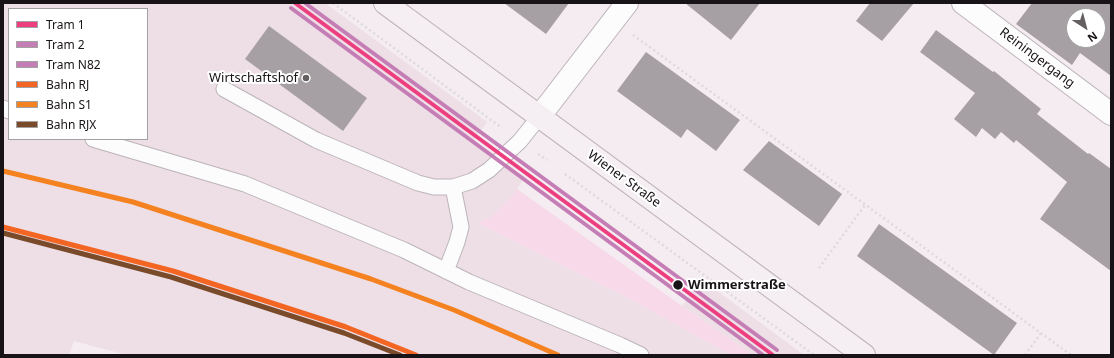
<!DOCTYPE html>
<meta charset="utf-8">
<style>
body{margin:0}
#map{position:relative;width:1114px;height:358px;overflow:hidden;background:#f4ecf0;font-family:"Noto Sans",sans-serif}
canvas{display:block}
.frame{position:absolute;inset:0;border:4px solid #181316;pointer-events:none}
.legend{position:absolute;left:8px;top:8px;width:140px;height:132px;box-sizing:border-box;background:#fff;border:1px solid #a3a1a2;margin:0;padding:5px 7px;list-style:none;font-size:12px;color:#181316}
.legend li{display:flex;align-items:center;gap:8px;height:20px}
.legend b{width:20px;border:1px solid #a3a1a2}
.north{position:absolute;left:1066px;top:8px;width:40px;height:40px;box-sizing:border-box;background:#fff;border:1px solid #a3a1a2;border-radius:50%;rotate:144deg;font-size:11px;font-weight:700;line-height:16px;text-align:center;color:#181316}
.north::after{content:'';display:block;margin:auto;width:14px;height:18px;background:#655f62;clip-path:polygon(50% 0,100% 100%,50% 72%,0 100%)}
</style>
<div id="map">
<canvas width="1114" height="358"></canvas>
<div class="frame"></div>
<ul class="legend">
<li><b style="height:5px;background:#ed3f80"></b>Tram 1</li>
<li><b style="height:5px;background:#c57eb5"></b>Tram 2</li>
<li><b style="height:5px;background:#c57eb5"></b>Tram N82</li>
<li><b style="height:5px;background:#f26522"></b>Bahn RJ</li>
<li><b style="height:5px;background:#f58220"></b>Bahn S1</li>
<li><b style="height:5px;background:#7a4b2a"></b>Bahn RJX</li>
</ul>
<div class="north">N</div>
</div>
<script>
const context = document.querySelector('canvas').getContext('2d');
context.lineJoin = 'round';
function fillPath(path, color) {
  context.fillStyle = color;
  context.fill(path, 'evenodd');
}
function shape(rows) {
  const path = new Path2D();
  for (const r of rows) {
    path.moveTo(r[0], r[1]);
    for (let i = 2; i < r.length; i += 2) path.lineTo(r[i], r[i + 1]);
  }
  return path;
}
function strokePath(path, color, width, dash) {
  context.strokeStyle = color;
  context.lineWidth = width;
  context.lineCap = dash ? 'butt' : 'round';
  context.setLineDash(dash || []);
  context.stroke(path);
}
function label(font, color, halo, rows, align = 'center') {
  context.font = font + ' "Noto Sans",sans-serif';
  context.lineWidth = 4;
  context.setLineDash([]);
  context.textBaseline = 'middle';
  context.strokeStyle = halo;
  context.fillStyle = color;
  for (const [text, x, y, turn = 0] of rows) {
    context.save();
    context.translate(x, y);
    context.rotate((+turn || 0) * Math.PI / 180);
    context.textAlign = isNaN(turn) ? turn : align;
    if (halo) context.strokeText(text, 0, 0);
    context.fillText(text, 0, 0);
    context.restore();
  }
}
fillPath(shape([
 [3,3,325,3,487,122,474,140,525,177,511,198,493,216,478,223,623,295,731,355,127,355,74,341,69,355,3,355],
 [9,9,147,9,147,139,9,139],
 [701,279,804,355,753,355,682,306]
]), '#eedee6');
fillPath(shape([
 [517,189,682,306,753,355,731,355,623,295,478,223,493,216,511,198]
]), '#f8d9e9');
fillPath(shape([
 [504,3,569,3,546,34],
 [685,3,760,3,731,40],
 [870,3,914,3,882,41,856,21],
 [1032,3,1111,3,1111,76,1080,53,1072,65,1016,24],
 [1074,16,1098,16,1098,40,1074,40],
 [269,26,367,98,343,131,245,59],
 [936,30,993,72,994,71,1041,109,1037,114,1088,154,1089,153,1111,169,1111,271,1040,219,1067,182,1016,140,1014,143,1001,132,995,139,982,128,976,137,954,119,975,93,920,52],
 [646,52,740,120,716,151,687,129,681,138,617,91],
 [769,141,842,194,819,226,743,170],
 [879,224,1017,323,994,355,857,256]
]), '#a6a0a4');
const lane = shape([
 [224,89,316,140,418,183,434,187,453,187,472,181,489,170,520,141,539,117],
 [3,108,9,111],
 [93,139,245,184,404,250,469,282,620,345,641,355],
 [446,271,457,242,461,227,453,187]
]);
const street = shape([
 [963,3,1111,114],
 [539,117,627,3]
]);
const primary = shape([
 [385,3,864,355]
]);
strokePath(lane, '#bbb4b8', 17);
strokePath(street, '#bbb4b8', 24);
strokePath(primary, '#bfb2b9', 24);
strokePath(shape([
 [333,3,502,128],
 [633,35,1071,355],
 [538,154,547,160],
 [565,174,814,355],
 [819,268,865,205],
 [1025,355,1041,333]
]), '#dcdadc', 2.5, [2, 3]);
strokePath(lane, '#fdfcfd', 15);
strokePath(street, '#fdfcfd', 22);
strokePath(primary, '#f5eff3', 22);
strokePath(shape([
 [3,227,173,271,346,327,416,355]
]), '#f26522', 5);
strokePath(shape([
 [3,171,133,202,371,279,454,310,558,355]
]), '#f58220', 5);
strokePath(shape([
 [3,233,171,277,344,333,400,355]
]), '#7a4b2a', 5);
strokePath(shape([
 [295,3,773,355]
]), '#ed3f80', 4);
strokePath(shape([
 [291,8,763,355]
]), '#c57eb5', 4);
strokePath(shape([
 [305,3,777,350]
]), '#c57eb5', 4);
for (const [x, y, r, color] of [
 [306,78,4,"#655f62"],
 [678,285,5.5,"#181316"]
]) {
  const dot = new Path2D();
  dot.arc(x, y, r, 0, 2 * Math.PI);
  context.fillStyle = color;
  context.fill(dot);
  strokePath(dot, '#fff', 1.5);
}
label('13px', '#181316', '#fff', [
 ["Reiningergang",1037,58,37],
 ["Wiener Straße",624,179,36]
]);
label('13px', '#181316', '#fff', [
 ["Wirtschaftshof",298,78]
], 'right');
label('bold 13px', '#181316', '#fff', [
 ["Wimmerstraße",688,285]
], 'left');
</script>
